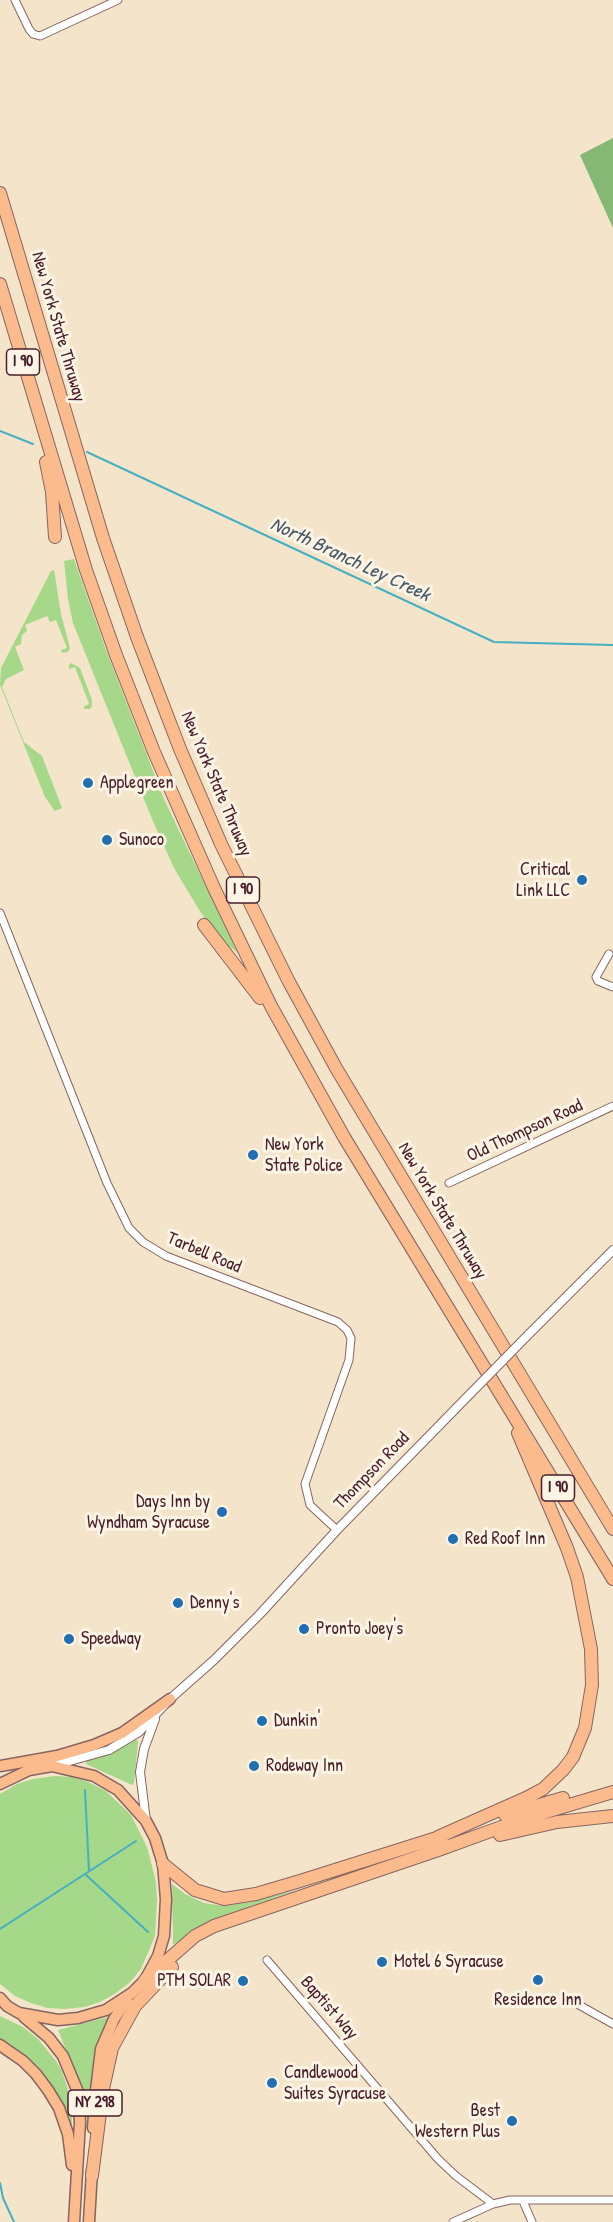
<!DOCTYPE html>
<style>
body{margin:0}
canvas{display:block;background:#f4e5ca}
</style>
<canvas width="613" height="2222"></canvas>
<script>
const context = document.querySelector('canvas').getContext('2d');
context.lineJoin = 'round';
function fillPath(path, color) {
  context.fillStyle = color;
  context.fill(path, 'evenodd');
}
function shape(rows) {
  const path = new Path2D();
  for (const r of rows) {
    path.moveTo(r[0], r[1]);
    for (let i = 2; i < r.length; i += 2) path.lineTo(r[i], r[i + 1]);
  }
  return path;
}
function strokePath(path, color, width, dash) {
  context.strokeStyle = color;
  context.lineWidth = width;
  context.lineCap = dash ? 'butt' : 'round';
  context.setLineDash(dash || []);
  context.stroke(path);
}
function label(font, color, halo, rows, align = 'center') {
  context.font = font + ' "Patrick Hand",sans-serif';
  context.lineWidth = 6;
  context.setLineDash([]);
  context.textBaseline = 'middle';
  context.strokeStyle = halo;
  context.fillStyle = color;
  for (const [text, x, y, turn = 0] of rows) {
    context.save();
    context.translate(x, y);
    context.rotate((+turn || 0) * Math.PI / 180);
    context.textAlign = isNaN(turn) ? turn : align;
    if (halo) context.strokeText(text, 0, 0);
    context.fillText(text, 0, 0);
    context.restore();
  }
}
fillPath(shape([
 [74,559,106,650,164,799,237,952,223,942,201,913,174,868,152,819,73,623,68,599,64,561],
 [54,570,61,614,70,648,68,652,62,653,61,650,67,648,56,620,50,622,47,616,25,625,27,631,22,635,21,644,15,647,24,670,6,679,2,687,24,742,42,756,62,808,55,811,45,797,0,685,1,668,51,571],
 [71,663,80,668,92,700,92,706,90,709,85,709,83,707,89,704,75,667,69,669,69,665],
 [134,1740,137,1740,138,1742,134,1783,132,1785,86,1764,87,1760,102,1757],
 [55,1776,72,1777,88,1782,106,1791,131,1815,147,1847,156,1882,157,1900,155,1936,141,1969,130,1982,116,1993,100,2002,84,2007,65,2009,48,2008,31,2003,15,1996,0,1984,0,1794,17,1784,33,1779],
 [172,1884,185,1894,204,1903,223,1906,251,1902,296,1890,209,1921,173,1945],
 [0,2016,23,2027,38,2039,56,2061,61,2069,68,2089,72,2113,72,2127,56,2091,44,2075,21,2052,0,2039],
 [112,2016,91,2118,84,2118,79,2082,58,2030]
]), '#a5d888');
fillPath(shape([
 [613,138,613,228,580,155]
]), '#84b874');
strokePath(shape([
 [0,431,33,444],
 [87,452,494,642,613,645],
 [85,1790,89,1871],
 [85,1874,148,1932],
 [0,1929,136,1841],
 [0,2183,3,2198,14,2222]
]), '#45b0c3', 2);
const minor = shape([
 [15,0,29,29,33,34,40,36,118,0],
 [0,913,107,1183,129,1228,143,1242,166,1256,338,1322,347,1330,351,1338,349,1360,305,1484,310,1505,337,1530],
 [609,954,596,977,598,981,613,987],
 [449,1183,613,1106],
 [267,1960,438,2159,456,2176,493,2204],
 [579,2005,613,2024],
 [523,2201,532,2222],
 [453,2222,493,2204,510,2200,613,2200]
]);
const tertiary = shape([
 [528,1335,613,1250],
 [52,1766,109,1750,139,1732,170,1699,214,1660,260,1614,337,1530,471,1393],
 [146,1821,140,1772,144,1749,155,1719]
]);
const primary = shape([
 [0,1766,57,1756,94,1745,122,1733,170,1699],
 [0,1784,29,1770,52,1766,94,1776,118,1790,146,1821,155,1838,163,1864,166,1899,164,1936,158,1956,145,1980,132,1993,106,2010,78,2018,58,2020,19,2013,7,2006,0,1998],
 [24,2017,49,2038,63,2056,78,2092,80,2122,74,2222],
 [0,2045,23,2061,36,2074,48,2090,59,2108,68,2134,72,2165],
 [93,2128,96,2090,101,2049,114,2019,127,2000],
 [89,2222,92,2170]
]);
const motorway = shape([
 [0,193,103,538,137,637,180,749,221,844,288,980,336,1068,613,1529],
 [0,284,86,570,116,655,154,752,214,888,271,1006,344,1137,613,1579],
 [46,462,52,492,55,537],
 [204,925,260,998],
 [505,1815,563,1798],
 [500,1835,557,1822,613,1816],
 [438,1837,526,1798,543,1789,563,1770,573,1757,585,1728,592,1685,591,1649,577,1577,567,1548,518,1433],
 [163,1864,195,1890,224,1899,256,1894,300,1881,443,1836],
 [145,1980,195,1936,214,1926,441,1849,529,1817,613,1792],
 [92,2176,103,2089,112,2048,135,2006,172,1967]
]);
strokePath(minor, '#866463', 9);
strokePath(tertiary, '#866463', 10);
strokePath(primary, '#866463', 13);
strokePath(motorway, '#866463', 14);
strokePath(minor, '#fff', 7);
strokePath(tertiary, '#fff', 8);
strokePath(primary, '#fbbb8d', 10);
strokePath(motorway, '#fbbb8d', 12);
const tertiaryBridge = shape([
 [471,1393,528,1335]
]);
strokePath(tertiaryBridge, '#866463', 10, []);
strokePath(tertiaryBridge, '#fff', 8);
for (const [x, y, r, color] of [
 [88,783,6,"#1f6fb2"],
 [107,840,6,"#1f6fb2"],
 [582,880,6,"#1f6fb2"],
 [253,1155,6,"#1f6fb2"],
 [222,1512,6,"#1f6fb2"],
 [453,1539,6,"#1f6fb2"],
 [178,1603,6,"#1f6fb2"],
 [304,1629,6,"#1f6fb2"],
 [69,1639,6,"#1f6fb2"],
 [262,1721,6,"#1f6fb2"],
 [254,1766,6,"#1f6fb2"],
 [382,1962,6,"#1f6fb2"],
 [538,1980,6,"#1f6fb2"],
 [243,1981,6,"#1f6fb2"],
 [272,2083,6,"#1f6fb2"],
 [512,2121,6,"#1f6fb2"]
]) {
  const dot = new Path2D();
  dot.arc(x, y, r, 0, 2 * Math.PI);
  context.fillStyle = color;
  context.fill(dot);
  strokePath(dot, '#fcf5e5', 2);
}
for (const [x, y, w] of [
 [23,362,33],
 [243,890,33],
 [558,1488,33],
 [95,2103,54]
]) {
  const box = new Path2D();
  box.roundRect(x - w / 2, y - 13, w, 26, 4.5);
  context.fillStyle = '#fcf5e5';
  context.fill(box);
  strokePath(box, '#4a1f2b', 1.5);
}
label('bold 16px', '#4a1f2b', null, [
 ["I 90",23,362],
 ["I 90",243,890],
 ["I 90",558,1488],
 ["NY 298",95,2103]
]);
label('18px', '#4a1f2b', '#fcf5e5', [
 ["New York State Thruway",58,327,74],
 ["New York State Thruway",216,784,67],
 ["Old Thompson Road",525,1131,-25],
 ["New York State Thruway",442,1211,59],
 ["Tarbell Road",204,1253,23],
 ["Thompson Road",372,1471,-46],
 ["Baptist Way",329,2008,49]
]);
label('18px', '#4a1f2b', '#fcf5e5', [
 ["Applegreen",100,783],
 ["Sunoco",119,840],
 ["Critical",570,870,"right"],
 ["Link LLC",570,891,"right"],
 ["New York",265,1145],
 ["State Police",265,1166],
 ["Days Inn by",210,1502,"right"],
 ["Wyndham Syracuse",210,1523,"right"],
 ["Red Roof Inn",465,1539],
 ["Denny's",190,1603],
 ["Pronto Joey's",316,1629],
 ["Speedway",81,1639],
 ["Dunkin'",274,1721],
 ["Rodeway Inn",266,1766],
 ["Motel 6 Syracuse",394,1962],
 ["PTM SOLAR",231,1981,"right"],
 ["Residence Inn",538,2000,"center"],
 ["Candlewood",284,2073],
 ["Suites Syracuse",284,2094],
 ["Best",500,2111,"right"],
 ["Western Plus",500,2132,"right"]
], 'left');
label('italic 20px', '#485968', '#fcf5e5', [
 ["North Branch Ley Creek",350,560,25]
]);
</script>
